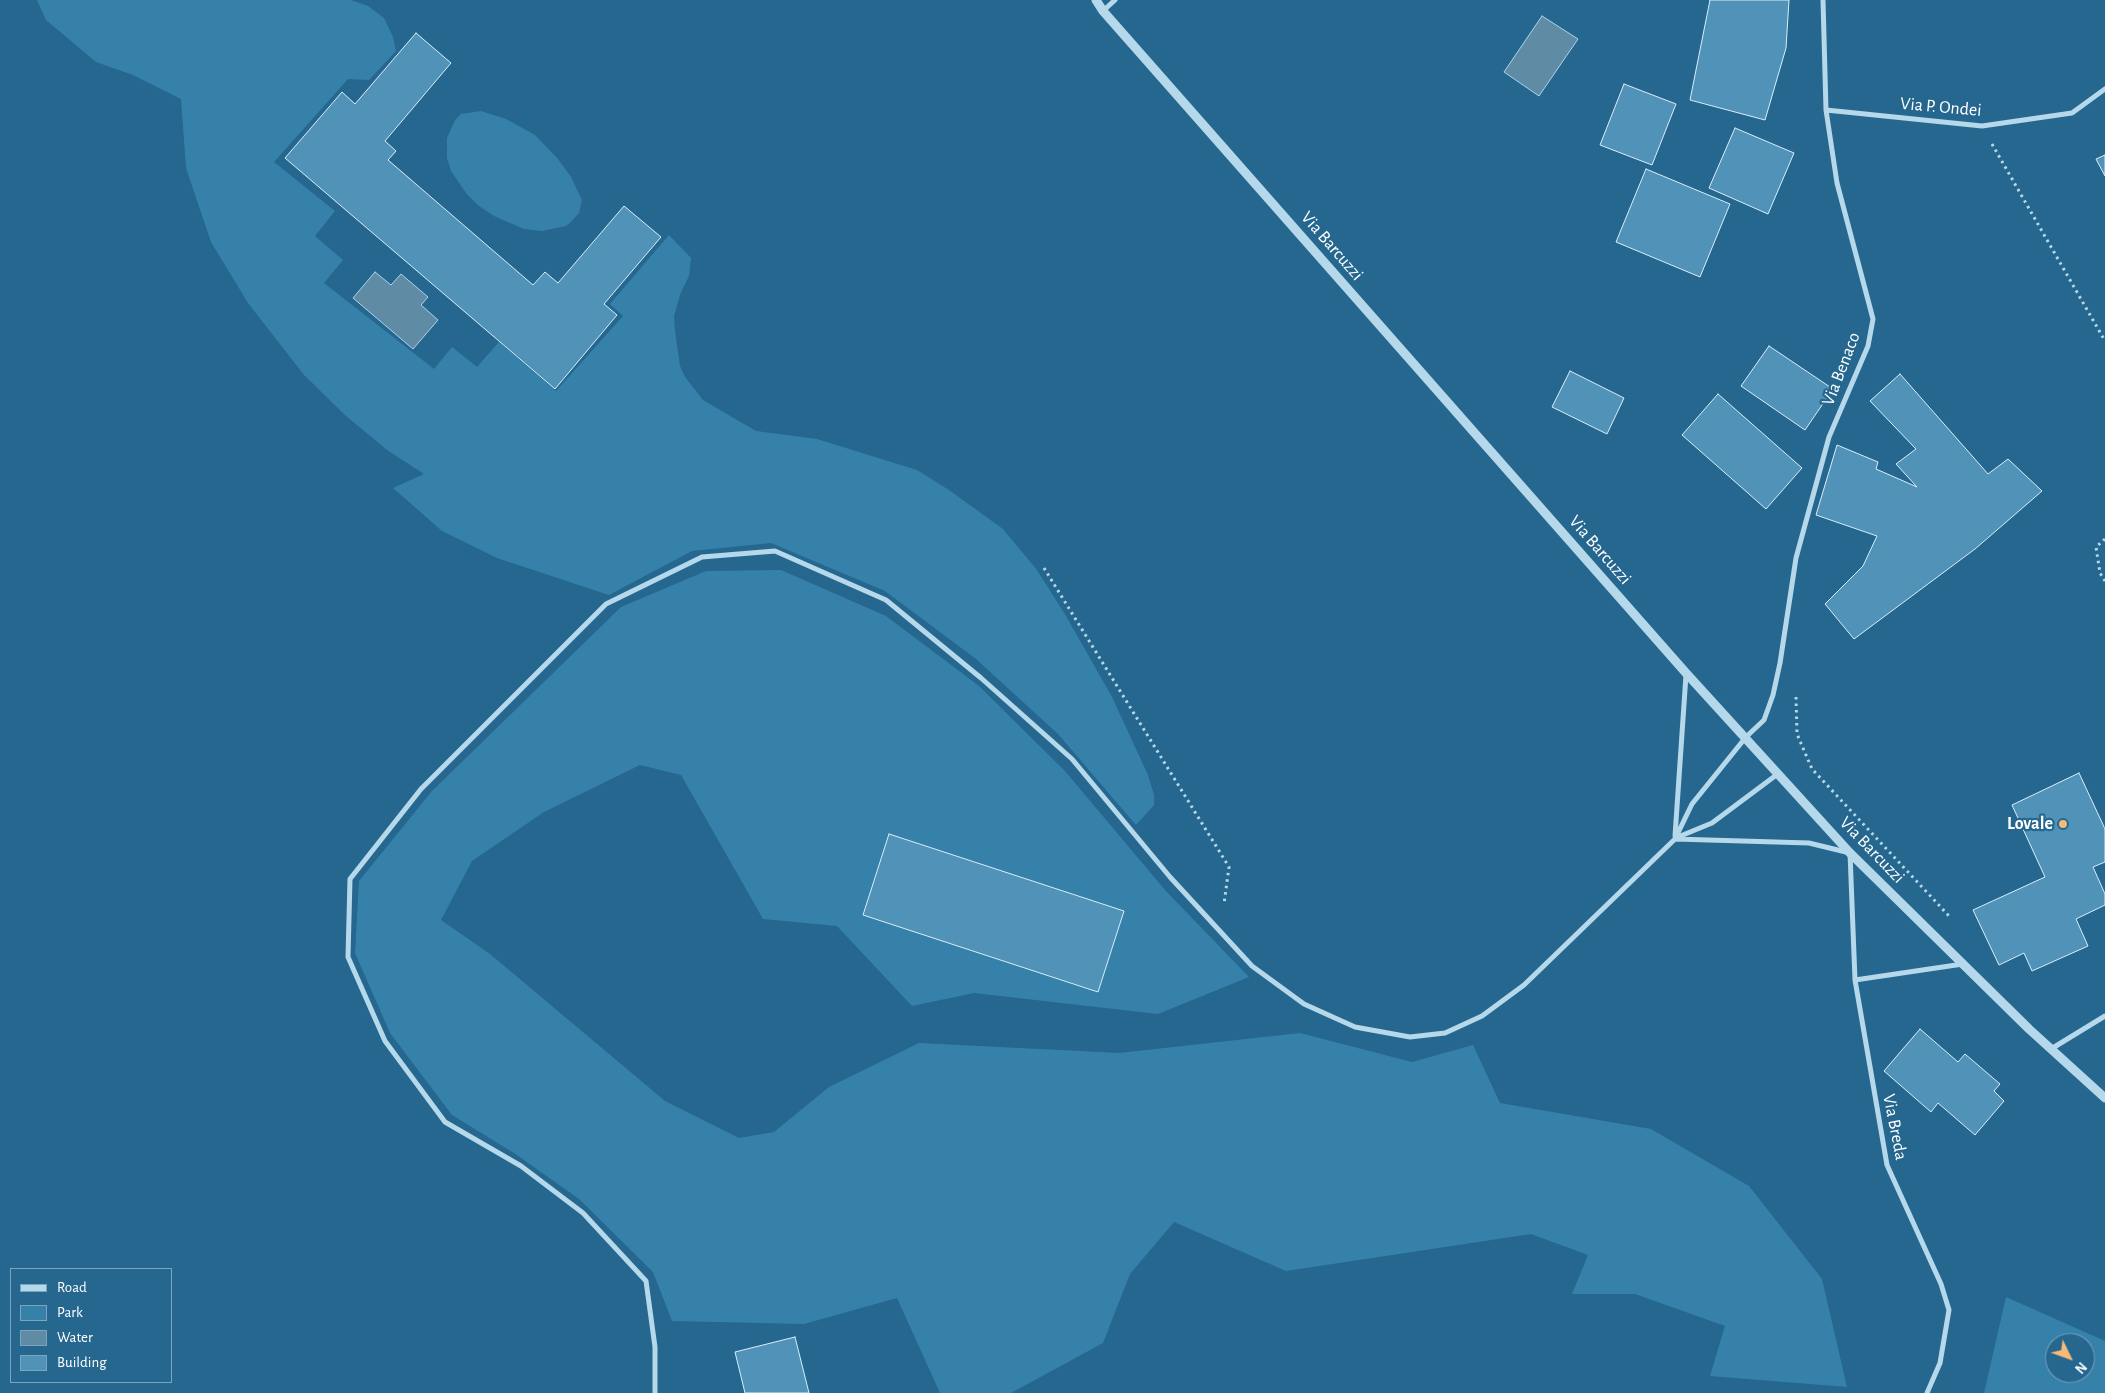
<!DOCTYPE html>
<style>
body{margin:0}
#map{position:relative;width:2105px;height:1393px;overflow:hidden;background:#25678f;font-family:"Alegreya Sans",sans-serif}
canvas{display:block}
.legend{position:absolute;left:10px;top:1268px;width:162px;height:115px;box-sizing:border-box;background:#25678f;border:1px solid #7ca4bc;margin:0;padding:6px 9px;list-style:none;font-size:15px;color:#fff}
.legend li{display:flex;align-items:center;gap:10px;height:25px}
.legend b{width:25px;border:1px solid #7ca4bc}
.north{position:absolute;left:2045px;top:1333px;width:50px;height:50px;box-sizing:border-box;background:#25678f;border:1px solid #7ca4bc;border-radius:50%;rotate:132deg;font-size:14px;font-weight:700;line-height:20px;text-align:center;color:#fff}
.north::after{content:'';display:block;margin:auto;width:18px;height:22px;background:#f5ba79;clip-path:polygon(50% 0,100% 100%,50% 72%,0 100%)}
</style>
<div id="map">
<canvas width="2105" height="1393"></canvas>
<ul class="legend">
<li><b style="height:6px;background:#b5d8eb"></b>Road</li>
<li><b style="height:14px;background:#3681aa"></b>Park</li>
<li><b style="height:14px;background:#5f8ba5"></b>Water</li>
<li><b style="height:14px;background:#5192b8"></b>Building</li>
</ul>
<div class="north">N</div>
</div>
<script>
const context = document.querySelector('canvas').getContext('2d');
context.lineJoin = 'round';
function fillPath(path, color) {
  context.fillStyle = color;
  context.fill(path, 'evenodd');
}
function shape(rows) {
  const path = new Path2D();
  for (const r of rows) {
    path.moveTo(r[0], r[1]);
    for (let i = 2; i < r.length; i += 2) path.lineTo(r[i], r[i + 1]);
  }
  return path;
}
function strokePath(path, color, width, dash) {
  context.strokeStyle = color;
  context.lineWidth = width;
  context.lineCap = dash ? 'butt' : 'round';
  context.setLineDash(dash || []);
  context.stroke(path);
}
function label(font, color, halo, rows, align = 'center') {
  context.font = font + ' "Alegreya Sans",sans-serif';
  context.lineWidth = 4.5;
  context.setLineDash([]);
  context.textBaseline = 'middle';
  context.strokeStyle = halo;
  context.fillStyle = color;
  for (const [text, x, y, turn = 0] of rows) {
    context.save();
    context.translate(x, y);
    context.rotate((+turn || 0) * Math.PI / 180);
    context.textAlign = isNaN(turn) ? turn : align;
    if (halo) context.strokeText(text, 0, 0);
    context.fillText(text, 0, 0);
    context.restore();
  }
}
fillPath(shape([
 [37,0,351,0,368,6,384,18,393,37,396,51,369,80,348,79,274,162,335,211,315,236,343,260,324,283,434,369,452,347,477,367,499,342,556,391,623,316,610,304,669,235,691,258,689,276,681,292,674,316,675,331,680,366,685,377,703,400,756,431,817,439,917,470,949,490,1003,529,1037,570,1066,616,1112,697,1148,775,1154,795,1154,805,1136,825,1058,734,976,659,885,591,771,543,692,551,609,595,497,558,442,531,393,488,424,474,387,450,345,415,304,375,248,303,211,242,186,168,181,99,133,75,96,62,46,20],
 [481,111,506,119,535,135,558,159,571,177,582,200,579,213,572,221,566,226,542,231,524,229,494,216,479,206,466,193,451,171,447,158,447,138,455,120,461,114],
 [781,570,886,616,979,686,1065,771,1165,890,1249,977,1158,1014,974,993,912,1006,837,926,763,919,681,775,640,765,544,812,472,861,441,920,490,954,665,1101,739,1138,774,1132,829,1087,919,1043,1119,1053,1300,1033,1412,1062,1473,1045,1500,1103,1651,1129,1749,1186,1822,1279,1847,1387,1710,1376,1725,1326,1635,1294,1572,1294,1588,1255,1531,1234,1286,1271,1174,1222,1130,1274,1103,1343,1011,1393,940,1393,897,1298,804,1324,672,1321,653,1272,579,1199,517,1155,452,1115,390,1033,355,953,359,881,432,791,621,607,706,571],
 [2006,1297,2105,1341,2105,1393,1984,1393],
 [2055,1343,2085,1343,2085,1373,2055,1373]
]), '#3681aa');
const water = shape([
 [1542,16,1578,39,1539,96,1504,72,1542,16],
 [375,272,391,285,401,274,428,297,421,305,438,320,413,349,353,298,375,272]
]);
fillPath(water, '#5f8ba5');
strokePath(water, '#aad5ec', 1);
const building = shape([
 [1710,0,1789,0,1786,48,1765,120,1690,100,1710,0],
 [416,33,451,63,385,141,396,151,388,160,533,285,545,272,558,283,624,206,661,237,604,304,617,315,555,389,285,158,342,92,355,104,416,33],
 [1624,84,1676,104,1652,165,1600,145,1624,84],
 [1735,128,1794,153,1768,214,1709,188,1735,128],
 [2105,155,2105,176,2096,159,2105,155],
 [1646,169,1730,204,1700,277,1616,242,1646,169],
 [1769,346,1833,389,1805,430,1741,386,1769,346],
 [1570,371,1624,398,1607,434,1552,407,1570,371],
 [1900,374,1988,474,2008,459,2042,491,1975,549,1854,639,1825,604,1863,566,1877,536,1816,515,1837,445,1878,462,1876,469,1917,487,1896,464,1916,449,1870,401,1900,374],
 [1718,394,1802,468,1766,509,1682,435,1718,394],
 [2079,773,2105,829,2105,862,2093,867,2105,894,2105,905,2076,919,2088,946,2032,971,2024,953,1999,965,1973,910,2045,877,2012,805,2079,773],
 [889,834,1124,911,1098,992,863,915,889,834],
 [1920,1029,1958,1062,1965,1054,2000,1084,1994,1091,2004,1101,1975,1135,1938,1103,1931,1112,1884,1071,1920,1029],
 [795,1337,809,1393,745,1393,735,1352,795,1337]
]);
fillPath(building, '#5192b8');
strokePath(building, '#daeef9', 1);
strokePath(shape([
 [1992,144,2105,341],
 [2105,539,2096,547,2100,573,2105,581],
 [1044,568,1229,867,1224,904],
 [1796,697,1797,734,1812,769,1949,916]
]), '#b5d8eb', 3, [2.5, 4]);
strokePath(shape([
 [1103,11,1115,0],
 [1826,110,1982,126,2072,113,2105,89],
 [1675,836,1686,675],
 [1678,837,1712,823,1779,773],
 [1675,839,1809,843,1850,853,1855,980,1887,1165,1941,1284,1949,1310,1940,1363,1927,1393],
 [1855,980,1963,964],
 [2051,1049,2105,1016],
 [655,1393,655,1347,646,1281,583,1213,521,1166,445,1122,385,1041,348,957,350,879,421,789,606,604,702,557,775,551,886,600,981,678,1072,759,1170,877,1252,966,1304,1004,1355,1027,1410,1037,1445,1033,1482,1016,1524,985,1675,839,1692,804,1746,737,1764,720,1773,695,1780,663,1796,558,1829,437,1868,346,1873,319,1837,183,1826,110,1823,0]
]), '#b5d8eb', 5);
strokePath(shape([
 [1096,0,1103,11,1686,673,1850,853,2029,1029,2105,1098]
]), '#b5d8eb', 9);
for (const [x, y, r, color] of [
 [2063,824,5,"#f5ba79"]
]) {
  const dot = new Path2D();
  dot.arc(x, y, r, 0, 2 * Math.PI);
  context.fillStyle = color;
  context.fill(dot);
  strokePath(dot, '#25678f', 2);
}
label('18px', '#fff', '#25678f', [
 ["Via P. Ondei",1941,107,5],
 ["Via Barcuzzi",1332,246,49],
 ["Via Benaco",1841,369,-69],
 ["Via Barcuzzi",1600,550,49],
 ["Via Barcuzzi",1872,850,46],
 ["Via Breda",1895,1127,79]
]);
label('bold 18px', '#fff', '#25678f', [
 ["Lovale",2053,824]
], 'right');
</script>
